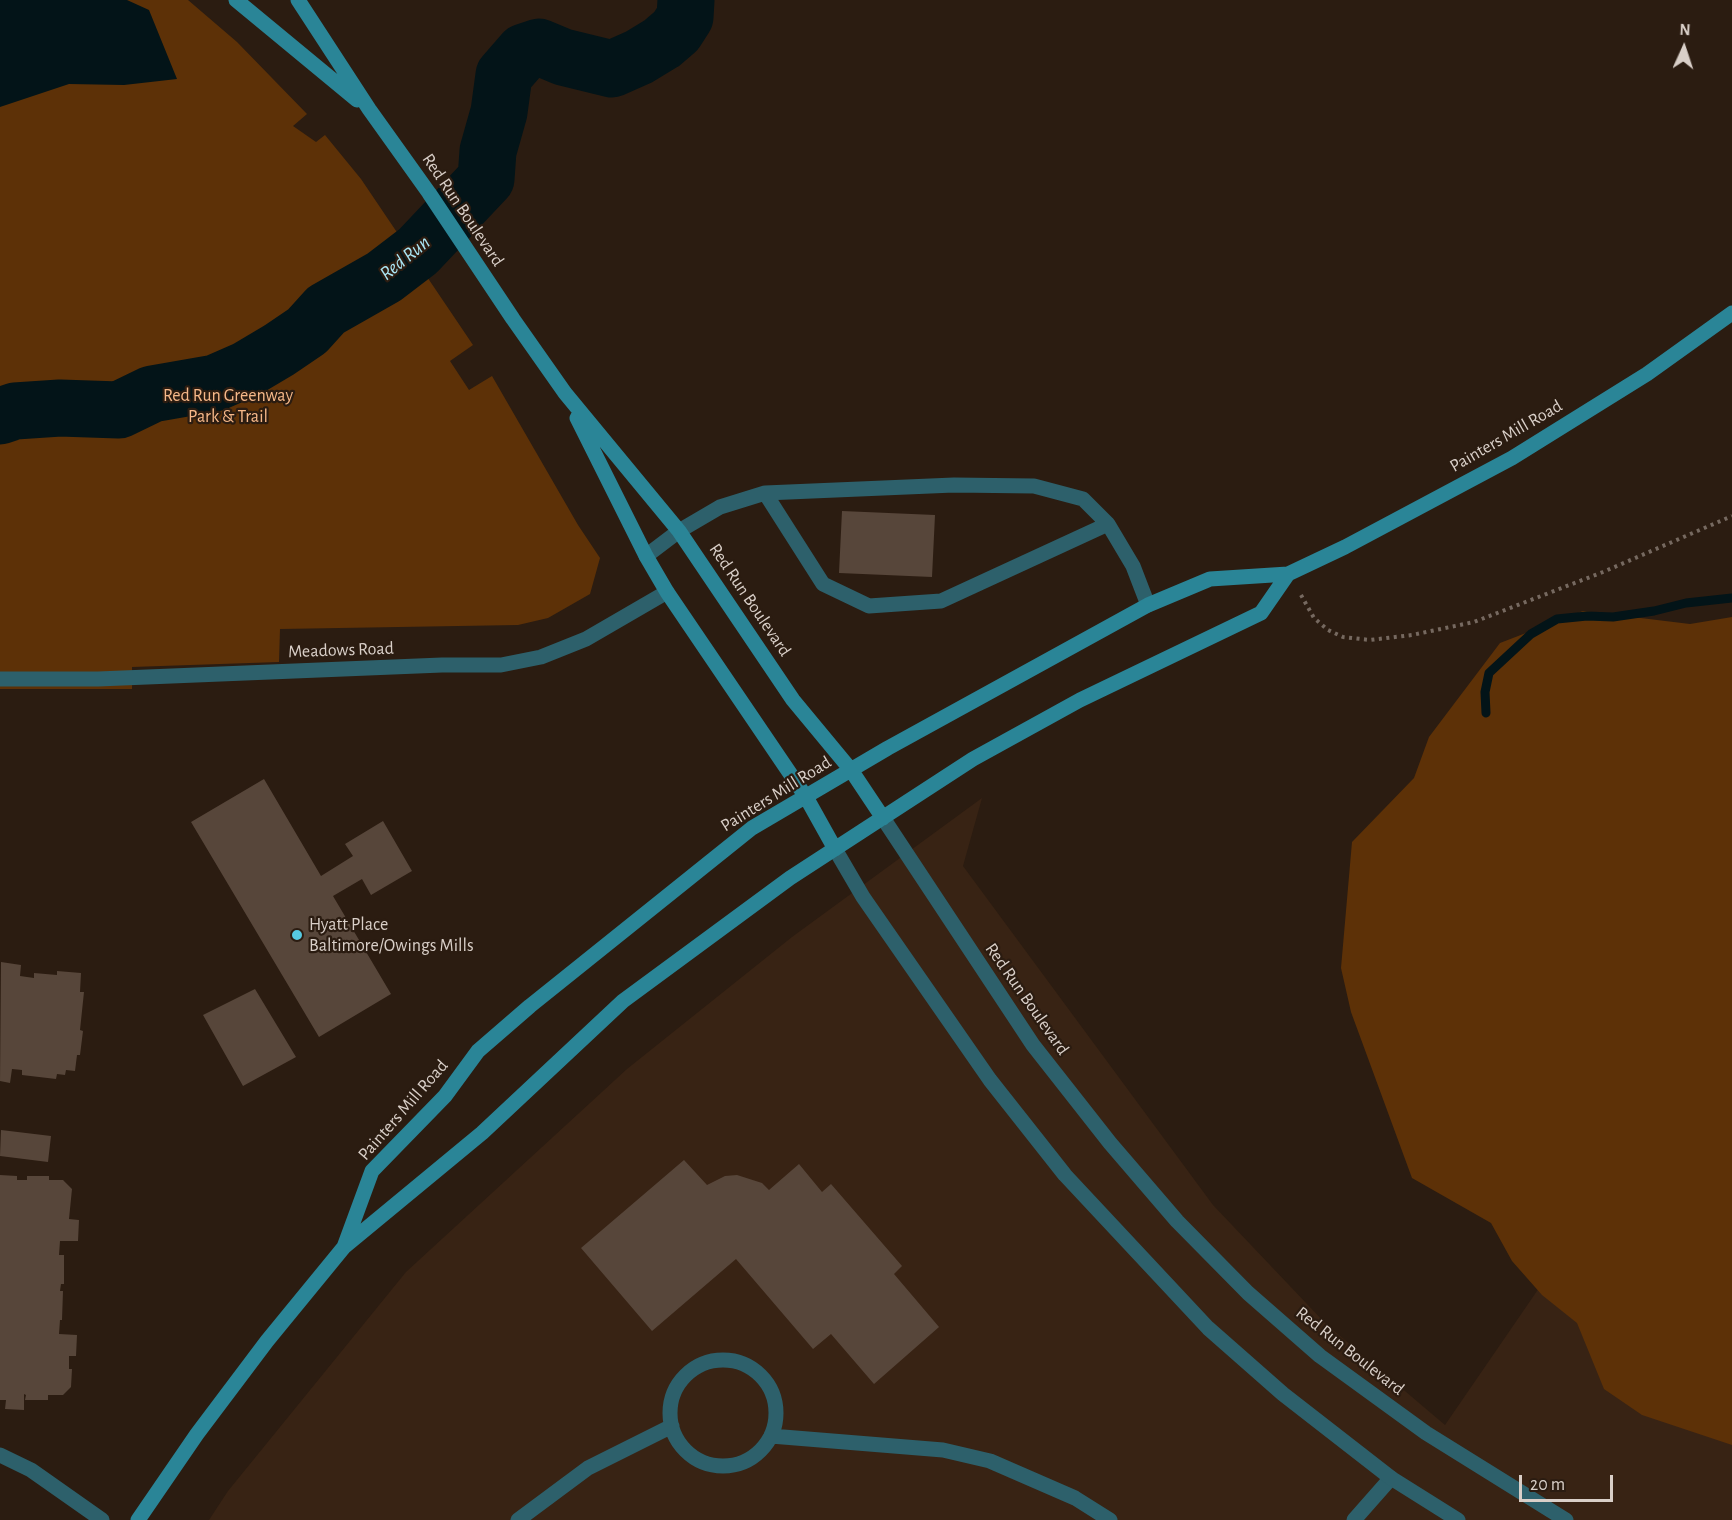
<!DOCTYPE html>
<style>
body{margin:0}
#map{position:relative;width:1732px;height:1520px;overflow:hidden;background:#2b1c11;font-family:"Alegreya Sans",sans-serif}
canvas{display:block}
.north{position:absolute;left:1654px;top:18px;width:60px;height:60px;-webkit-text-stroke:4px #2b1c11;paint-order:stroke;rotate:3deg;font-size:16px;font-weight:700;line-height:24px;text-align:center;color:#d9cfc8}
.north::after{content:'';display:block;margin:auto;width:21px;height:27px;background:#d9cfc8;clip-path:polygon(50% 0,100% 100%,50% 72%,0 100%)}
.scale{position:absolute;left:1519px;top:1475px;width:94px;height:27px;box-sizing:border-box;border:3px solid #d9cfc8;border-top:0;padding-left:8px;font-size:18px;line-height:21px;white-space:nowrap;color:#d9cfc8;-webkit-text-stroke:4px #2b1c11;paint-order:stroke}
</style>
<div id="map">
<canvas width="1732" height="1520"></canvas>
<div class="north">N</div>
<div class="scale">20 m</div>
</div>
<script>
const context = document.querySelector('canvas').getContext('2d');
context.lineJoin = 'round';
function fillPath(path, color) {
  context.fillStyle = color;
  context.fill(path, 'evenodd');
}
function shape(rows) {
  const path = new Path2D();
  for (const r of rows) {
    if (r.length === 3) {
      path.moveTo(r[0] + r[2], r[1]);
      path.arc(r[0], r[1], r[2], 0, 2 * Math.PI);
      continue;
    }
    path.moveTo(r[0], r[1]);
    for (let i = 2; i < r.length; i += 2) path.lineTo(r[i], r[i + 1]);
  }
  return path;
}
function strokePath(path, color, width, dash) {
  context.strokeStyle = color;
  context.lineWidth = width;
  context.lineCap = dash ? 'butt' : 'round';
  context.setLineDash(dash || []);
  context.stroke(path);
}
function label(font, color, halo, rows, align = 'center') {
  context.font = font + ' "Alegreya Sans",sans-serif';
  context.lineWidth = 4.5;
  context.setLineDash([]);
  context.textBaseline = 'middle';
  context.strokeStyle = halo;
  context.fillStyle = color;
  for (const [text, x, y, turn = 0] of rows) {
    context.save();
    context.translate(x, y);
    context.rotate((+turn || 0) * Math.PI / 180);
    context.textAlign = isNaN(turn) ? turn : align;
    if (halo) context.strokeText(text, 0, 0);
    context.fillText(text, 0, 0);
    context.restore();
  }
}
fillPath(shape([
 [982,798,963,866,1213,1205,1326,1324,1445,1425,1618,1173,1732,1199,1732,1520,209,1520,228,1491,406,1272,627,1069,792,937]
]), '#382314');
fillPath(shape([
 [0,0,188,0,237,42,307,114,293,126,316,142,325,135,361,179,473,345,450,361,469,390,492,376,578,525,600,558,590,594,548,618,518,625,280,629,279,662,132,667,132,689,0,689],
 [1583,611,1690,624,1732,617,1732,1445,1642,1415,1604,1389,1577,1323,1542,1295,1512,1261,1491,1223,1412,1178,1351,1012,1341,968,1352,842,1414,778,1429,737,1500,643]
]), '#5d3107');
fillPath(shape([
 [0,0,127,0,149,10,177,79,124,85,69,84,0,107]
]), '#031418');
strokePath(shape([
 [1486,713,1485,692,1489,673,1531,634,1557,619,1587,616,1613,617,1654,611,1686,603,1732,598]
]), '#031418', 9);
strokePath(shape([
 [0,416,15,411,60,408,119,410,152,394,215,383,247,369,279,350,307,331,326,310,384,277,418,251,486,179,488,151,499,112,504,75,524,52,539,47,563,57,612,69,639,57,662,43,676,31,685,17,686,0]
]), '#031418', 57);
fillPath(shape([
 [842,511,935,515,932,577,839,573],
 [264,779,321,876,353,856,345,844,383,821,412,871,371,895,362,879,333,896,391,994,319,1037,191,822],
 [1,962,21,965,20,976,34,978,34,973,57,975,57,971,81,973,80,992,84,992,80,1030,83,1031,80,1055,77,1055,75,1071,66,1070,65,1075,57,1074,56,1079,22,1075,22,1070,12,1069,10,1083,0,1081],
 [255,989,296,1057,243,1086,203,1015],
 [1,1130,51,1136,48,1162,0,1156],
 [684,1160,707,1185,725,1176,737,1175,762,1183,769,1190,799,1164,822,1192,831,1184,902,1266,894,1274,939,1327,874,1384,831,1334,813,1349,736,1259,652,1331,581,1248],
 [0,1175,17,1176,17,1180,27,1180,27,1176,49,1176,49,1180,63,1180,72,1189,69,1219,79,1220,78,1241,60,1241,59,1255,64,1255,64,1284,61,1284,60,1291,63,1291,62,1320,60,1320,59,1334,77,1335,76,1356,69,1356,69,1369,72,1369,71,1387,63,1395,48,1395,48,1400,25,1400,26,1395,24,1394,24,1410,5,1409,6,1400,0,1400]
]), '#57463a');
strokePath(shape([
 [1301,595,1314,618,1328,630,1343,637,1370,640,1412,635,1474,622,1603,572,1732,516]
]), '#766960', 4, [3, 4.5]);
strokePath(shape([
 [765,493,823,584,869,606,941,601,1108,524,1133,566,1148,605],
 [646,556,679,531,720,507,765,493,954,485,1034,486,1083,499,1108,524],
 [723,1413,53],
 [771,1436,943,1450,990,1461,1075,1498,1110,1520],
 [518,1520,588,1468,672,1426],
 [1354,1520,1391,1478]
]), '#2d606b', 15);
strokePath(shape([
 [0,679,98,679,442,665,501,665,541,657,586,639,667,592],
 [883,818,1033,1045,1110,1143,1177,1221,1248,1293,1320,1356,1426,1433,1566,1520],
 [835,849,863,897,990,1080,1065,1175,1208,1328,1283,1394,1391,1478,1458,1520],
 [0,1455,31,1470,102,1520]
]), '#2d606b', 15);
strokePath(shape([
 [236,0,357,100],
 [298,0,369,109,429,193,513,319,565,393,679,531,793,700,851,770,883,818],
 [577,418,646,556,667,592,806,797,835,849],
 [344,1247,372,1171,445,1096,478,1051,530,1006,752,828,888,748,1148,605,1210,579,1288,574,1345,547,1512,458,1647,374,1732,313],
 [138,1520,197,1434,267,1341,344,1247,482,1133,623,1001,790,878,973,759,1080,700,1261,613,1288,574]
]), '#2a8597', 15);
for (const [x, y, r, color] of [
 [297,935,6,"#56c9e1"]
]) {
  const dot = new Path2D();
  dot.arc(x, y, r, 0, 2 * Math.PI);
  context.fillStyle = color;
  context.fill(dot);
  strokePath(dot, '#2b1c11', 2);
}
label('18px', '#d9cfc8', '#2b1c11', [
 ["Red Run Boulevard",463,210,56],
 ["Painters Mill Road",1506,436,-30],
 ["Red Run Boulevard",750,600,56],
 ["Meadows Road",341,650,-2],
 ["Painters Mill Road",776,794,-32],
 ["Red Run Boulevard",1027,999,55],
 ["Painters Mill Road",403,1110,-49],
 ["Red Run Boulevard",1350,1351,38]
]);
label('18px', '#f6b889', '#2b1c11', [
 ["Red Run Greenway",228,396],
 ["Park & Trail",228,417]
]);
label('18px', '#d9cfc8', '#2b1c11', [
 ["Hyatt Place",309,925],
 ["Baltimore/Owings Mills",309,946]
], 'left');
label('italic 20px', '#aae5f4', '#2b1c11', [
 ["Red Run",405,258,-39]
]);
</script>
